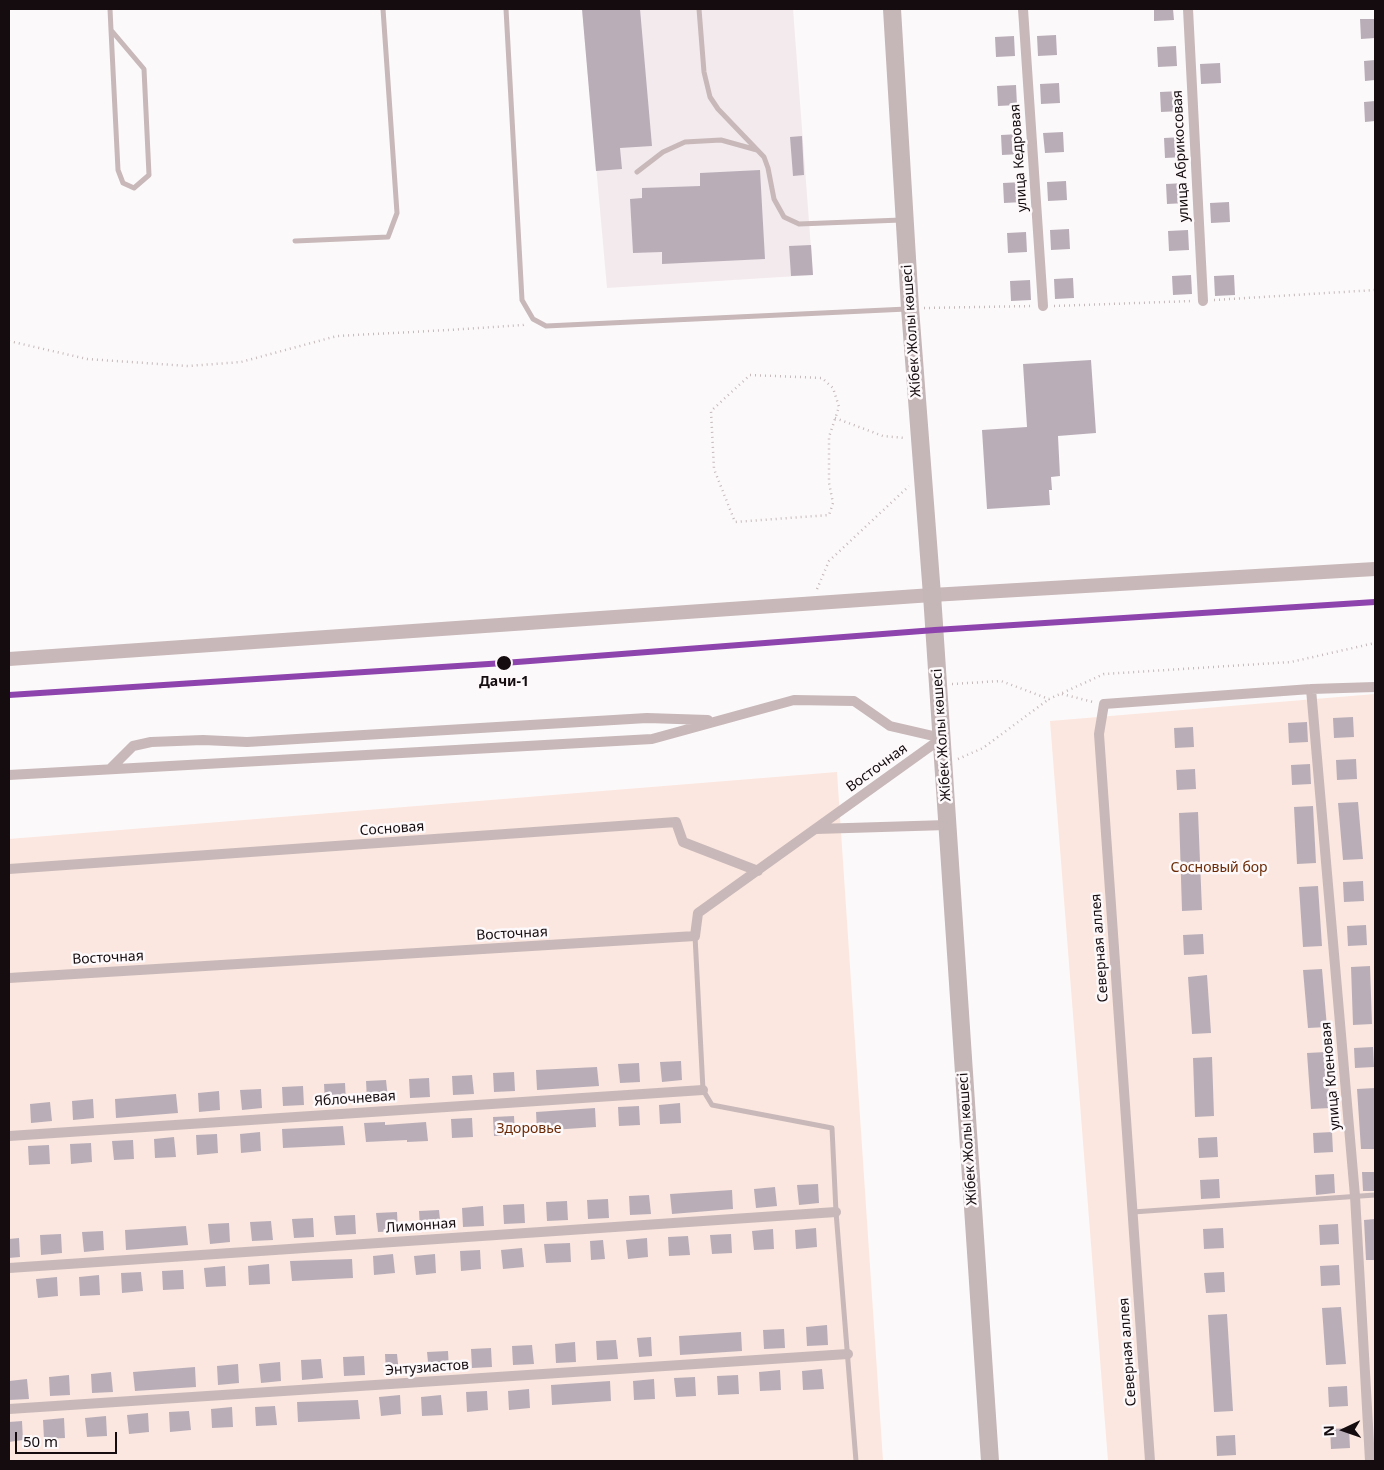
<!DOCTYPE html>
<meta charset="utf-8">
<style>
body{margin:0}
#map{position:relative;width:1384px;height:1470px;overflow:hidden;background:#fcf9fa;font-family:"Noto Sans",sans-serif}
canvas{display:block}
.frame{position:absolute;inset:0;border:10px solid #140c0f;pointer-events:none}
.north{position:absolute;left:1319px;top:1405px;width:50px;height:50px;-webkit-text-stroke:4px #fdf8fa;paint-order:stroke;rotate:267deg;font-size:14px;font-weight:700;line-height:20px;text-align:center;color:#140c0f}
.north::after{content:'';display:block;margin:auto;width:18px;height:22px;background:#140c0f;clip-path:polygon(50% 0,100% 100%,50% 72%,0 100%)}
.scale{position:absolute;left:15px;top:1432px;width:102px;height:22px;box-sizing:border-box;border:2px solid #140c0f;border-top:0;padding-left:6px;font-size:15px;line-height:18px;white-space:nowrap;color:#140c0f;-webkit-text-stroke:4px #fdf8fa;paint-order:stroke}
</style>
<div id="map">
<canvas width="1384" height="1470"></canvas>
<div class="frame"></div>
<div class="north">N</div>
<div class="scale">50 m</div>
</div>
<script>
const context = document.querySelector('canvas').getContext('2d');
context.lineJoin = 'round';
function fillPath(path, color) {
  context.fillStyle = color;
  context.fill(path, 'evenodd');
}
function shape(rows) {
  const path = new Path2D();
  for (const r of rows) {
    path.moveTo(r[0], r[1]);
    for (let i = 2; i < r.length; i += 2) path.lineTo(r[i], r[i + 1]);
  }
  return path;
}
function strokePath(path, color, width, dash) {
  context.strokeStyle = color;
  context.lineWidth = width;
  context.lineCap = dash ? 'butt' : 'round';
  context.setLineDash(dash || []);
  context.stroke(path);
}
function label(font, color, halo, rows, align = 'center') {
  context.font = font + ' "Noto Sans",sans-serif';
  context.lineWidth = 5;
  context.setLineDash([]);
  context.textBaseline = 'middle';
  context.strokeStyle = halo;
  context.fillStyle = color;
  for (const [text, x, y, turn = 0] of rows) {
    context.save();
    context.translate(x, y);
    context.rotate((+turn || 0) * Math.PI / 180);
    context.textAlign = isNaN(turn) ? turn : align;
    if (halo) context.strokeText(text, 0, 0);
    context.fillText(text, 0, 0);
    context.restore();
  }
}
fillPath(shape([
 [582,9,793,9,813,275,607,288]
]), '#f3eaed');
fillPath(shape([
 [1375,694,1375,1461,1108,1461,1050,721],
 [837,772,883,1461,9,1461,9,839]
]), '#fbe7df');
fillPath(shape([
 [582,9,640,9,652,146,620,148,622,169,596,171],
 [1154,9,1173,9,1174,20,1154,21],
 [1360,19,1375,19,1375,38,1361,39],
 [1056,35,1057,55,1038,56,1037,36],
 [1014,36,1015,56,996,57,995,37],
 [1176,46,1177,66,1158,67,1157,47],
 [1375,60,1375,80,1365,81,1364,61],
 [1220,63,1221,83,1201,84,1200,64],
 [1059,83,1060,103,1041,104,1040,84],
 [1016,85,1017,105,998,106,997,86],
 [1180,91,1181,111,1161,112,1160,92],
 [1375,101,1375,121,1365,122,1364,102],
 [1063,132,1064,152,1045,153,1043,133],
 [1020,134,1021,154,1002,155,1001,135],
 [802,136,804,175,793,176,790,137],
 [1183,137,1184,157,1165,158,1164,138],
 [760,170,765,259,662,264,662,252,633,253,630,199,642,198,642,188,700,186,700,173],
 [1066,181,1067,200,1048,201,1047,182],
 [1022,182,1023,202,1004,203,1003,183],
 [1185,183,1186,203,1167,204,1166,184],
 [1229,202,1230,222,1211,223,1210,203],
 [1069,229,1070,249,1051,250,1050,230],
 [1188,230,1189,250,1169,251,1168,231],
 [1026,232,1027,252,1008,253,1007,233],
 [811,245,813,275,791,276,789,246],
 [1191,275,1192,294,1173,295,1172,276],
 [1234,275,1235,295,1215,296,1214,276],
 [1073,278,1074,298,1055,299,1054,279],
 [1030,280,1031,300,1011,301,1010,281],
 [1091,360,1096,433,1058,436,1060,476,1051,477,1052,490,1049,490,1050,505,987,509,982,430,1027,427,1023,364],
 [1353,717,1354,737,1334,738,1333,718],
 [1307,722,1308,742,1289,743,1288,723],
 [1193,727,1194,747,1175,748,1174,728],
 [1356,759,1357,779,1337,780,1336,760],
 [1310,764,1311,784,1292,785,1291,765],
 [1195,769,1196,789,1177,790,1176,770],
 [1358,802,1363,859,1343,860,1338,803],
 [1313,806,1316,863,1297,864,1294,807],
 [1198,812,1202,910,1182,911,1179,813],
 [1363,881,1364,901,1344,902,1343,882],
 [1318,886,1322,946,1303,947,1299,887],
 [1366,925,1367,945,1348,946,1347,926],
 [1203,934,1204,954,1184,955,1183,935],
 [1370,966,1372,1024,1353,1025,1351,967],
 [1322,969,1327,1027,1308,1028,1303,970],
 [1207,975,1211,1033,1192,1034,1188,977],
 [1373,1047,1374,1067,1355,1068,1354,1048],
 [1326,1052,1330,1108,1311,1109,1307,1053],
 [1212,1057,1214,1116,1195,1117,1193,1058],
 [681,1061,682,1080,662,1082,660,1062],
 [639,1063,640,1082,620,1083,618,1064],
 [597,1067,599,1086,537,1090,536,1070],
 [514,1072,515,1091,494,1092,493,1073],
 [472,1075,474,1094,453,1095,452,1076],
 [429,1078,430,1097,410,1098,409,1079],
 [386,1080,388,1099,367,1100,366,1081],
 [345,1083,346,1102,325,1103,324,1084],
 [303,1086,304,1105,283,1106,282,1087],
 [1375,1088,1375,1149,1361,1149,1357,1089],
 [261,1089,262,1108,242,1110,240,1090],
 [219,1091,220,1110,199,1112,198,1093],
 [176,1094,178,1113,116,1118,115,1099],
 [93,1099,94,1118,73,1120,72,1101],
 [50,1102,52,1121,31,1123,30,1104],
 [680,1103,681,1123,660,1124,659,1105],
 [639,1106,640,1125,619,1126,618,1107],
 [595,1108,596,1127,537,1131,536,1112],
 [514,1116,515,1135,494,1136,493,1117],
 [472,1118,473,1137,452,1138,451,1119],
 [385,1122,385,1125,426,1122,428,1141,407,1142,407,1140,366,1142,364,1123],
 [343,1126,345,1145,283,1148,282,1129],
 [260,1132,261,1151,241,1153,240,1134],
 [1332,1132,1333,1152,1314,1153,1313,1133],
 [217,1134,218,1153,197,1155,196,1135],
 [174,1137,176,1157,155,1158,154,1139],
 [1217,1137,1218,1157,1199,1158,1198,1138],
 [133,1140,134,1159,114,1160,112,1141],
 [91,1143,92,1162,71,1164,70,1144],
 [49,1145,50,1164,29,1165,28,1146],
 [1362,1172,1375,1172,1375,1191,1363,1191],
 [1334,1174,1335,1193,1316,1195,1315,1175],
 [1219,1179,1220,1198,1201,1199,1200,1180],
 [818,1184,819,1203,799,1205,797,1185],
 [775,1187,777,1206,756,1208,754,1189],
 [732,1190,733,1209,672,1214,670,1194],
 [649,1195,651,1214,630,1215,629,1196],
 [608,1199,609,1218,588,1219,587,1200],
 [567,1201,568,1220,547,1221,546,1202],
 [524,1204,525,1223,504,1224,503,1205],
 [483,1206,484,1226,463,1227,462,1208],
 [439,1210,441,1229,420,1230,419,1211],
 [397,1212,398,1231,378,1232,376,1213],
 [355,1215,356,1234,336,1235,334,1216],
 [313,1218,314,1237,294,1238,292,1219],
 [1375,1219,1375,1260,1366,1260,1364,1220],
 [271,1221,273,1240,252,1241,250,1222],
 [229,1223,230,1242,210,1244,208,1224],
 [1338,1224,1339,1244,1320,1245,1319,1225],
 [186,1226,188,1245,126,1250,125,1230],
 [816,1228,817,1247,796,1249,795,1230],
 [1223,1228,1224,1248,1204,1249,1203,1229],
 [773,1229,774,1249,754,1250,752,1231],
 [103,1231,104,1250,84,1252,82,1232],
 [61,1234,62,1253,41,1255,40,1235],
 [731,1234,732,1253,712,1254,710,1235],
 [688,1236,690,1255,669,1256,668,1237],
 [19,1238,20,1257,9,1258,9,1239],
 [647,1238,648,1257,628,1259,626,1240],
 [603,1240,605,1259,591,1260,590,1241],
 [570,1243,571,1262,546,1263,544,1244],
 [522,1248,524,1267,503,1269,501,1250],
 [480,1250,481,1269,461,1271,460,1251],
 [393,1254,395,1273,374,1275,373,1256],
 [435,1254,436,1273,416,1275,414,1256],
 [352,1259,353,1278,292,1281,290,1261],
 [269,1264,270,1284,249,1285,248,1266],
 [1339,1265,1340,1285,1321,1286,1320,1266],
 [225,1266,226,1286,206,1287,204,1268],
 [183,1270,184,1289,163,1290,162,1271],
 [141,1272,143,1291,122,1293,121,1273],
 [1224,1272,1225,1292,1206,1293,1204,1273],
 [99,1275,100,1295,80,1296,79,1277],
 [57,1277,58,1296,38,1298,36,1279],
 [1341,1307,1346,1364,1326,1365,1322,1308],
 [1227,1314,1233,1411,1214,1412,1208,1315],
 [827,1325,828,1345,807,1346,806,1327],
 [784,1329,785,1348,764,1349,763,1330],
 [741,1332,742,1351,680,1355,679,1336],
 [651,1337,652,1356,639,1357,637,1338],
 [616,1340,618,1359,597,1360,596,1341],
 [575,1342,576,1362,556,1363,555,1344],
 [532,1345,534,1364,513,1365,512,1346],
 [491,1348,492,1367,472,1368,471,1349],
 [448,1351,449,1370,429,1372,427,1352],
 [385,1354,397,1354,399,1373,386,1374],
 [364,1356,365,1375,344,1376,343,1357],
 [321,1359,323,1378,302,1380,301,1360],
 [280,1362,281,1381,261,1383,259,1364],
 [238,1364,239,1383,218,1385,217,1366],
 [195,1367,196,1387,135,1391,133,1372],
 [822,1369,824,1389,803,1390,802,1371],
 [780,1370,781,1390,760,1391,759,1372],
 [111,1372,113,1392,92,1393,91,1374],
 [69,1375,70,1395,50,1396,49,1377],
 [738,1375,739,1394,718,1395,717,1376],
 [695,1377,696,1396,676,1397,674,1378],
 [27,1379,29,1399,9,1400,9,1381],
 [654,1379,655,1399,634,1400,633,1381],
 [610,1381,611,1401,552,1405,551,1385],
 [1347,1386,1348,1406,1329,1407,1328,1387],
 [529,1389,530,1408,509,1410,508,1391],
 [487,1391,488,1410,467,1412,466,1392],
 [400,1395,401,1414,381,1416,379,1397],
 [441,1395,443,1415,422,1416,421,1397],
 [358,1400,360,1419,298,1422,297,1402],
 [275,1406,277,1425,256,1426,255,1407],
 [232,1407,233,1427,212,1428,211,1409],
 [189,1411,191,1430,170,1432,169,1412],
 [148,1413,149,1432,129,1434,127,1415],
 [106,1416,107,1436,87,1437,85,1418],
 [64,1418,65,1438,44,1439,43,1420],
 [22,1421,23,1440,9,1442,9,1422],
 [1349,1428,1350,1448,1331,1449,1330,1429],
 [1235,1435,1236,1455,1217,1456,1216,1436]
]), '#b9aeb8');
strokePath(shape([
 [1214,300,1375,290],
 [1054,306,1193,301],
 [924,308,1033,306],
 [9,341,87,359,188,366,241,362,337,336,449,330,523,325,525,324],
 [750,375,822,378,833,388,839,407,829,437,829,483,833,503,829,515,735,522,714,469,711,411,750,375],
 [835,418,883,436,905,438],
 [817,589,829,561,909,486],
 [952,684,1001,681,1049,699,1104,674,1291,662,1375,643],
 [1062,694,1093,702],
 [958,759,983,748,1049,699]
]), '#c5b9ba', 2.5, [1, 4]);
strokePath(shape([
 [110,9,111,30,118,170,123,183,134,188,149,175,144,69,111,30],
 [506,9,522,300,533,319,546,326,907,309],
 [699,9,704,72,710,97,718,109,764,157,768,168,774,199,784,217,799,224,901,220],
 [637,172,663,152,685,142,721,140,757,150],
 [295,241,388,237,397,213,383,9],
 [695,936,703,1090,712,1105,832,1128,836,1212,856,1461],
 [1133,1212,1375,1195]
]), '#c8b8b9', 5);
strokePath(shape([
 [1023,9,1043,306],
 [1188,9,1203,301],
 [1311,689,1355,1196,1370,1461],
 [110,769,133,746,151,742,203,740,247,742,647,718,708,720],
 [9,775,652,739,794,700,854,701,890,726,942,738],
 [816,829,947,825],
 [9,869,676,822,683,842,758,871],
 [9,978,695,936,698,913,942,738],
 [9,1136,703,1090],
 [9,1268,836,1212],
 [9,1409,848,1354],
 [1150,1461,1099,734,1104,704,1311,689,1375,687]
]), '#c8b8b9', 10);
strokePath(shape([
 [9,659,932,595,1375,569]
]), '#c8b8b9', 14);
strokePath(shape([
 [892,9,910,308,932,595,990,1461]
]), '#c5b6b7', 18);
strokePath(shape([
 [9,695,504,663,935,630,1375,602]
]), '#8e44ad', 6);
for (const [x, y, r, color] of [
 [504,663,8,"#140c0f"]
]) {
  const dot = new Path2D();
  dot.arc(x, y, r, 0, 2 * Math.PI);
  context.fillStyle = color;
  context.fill(dot);
  strokePath(dot, '#fdf8fa', 2);
}
label('14px', '#140c0f', '#fdf8fa', [
 ["улица Абрикосовая",1181,156,-93],
 ["улица Кедровая",1019,158,-94],
 ["Жібек Жолы көшесі",912,331,-94],
 ["Жібек Жолы көшесі",942,735,-94],
 ["Восточная",877,768,-36],
 ["Сосновая",392,829,-4],
 ["Восточная",512,934,-3],
 ["Северная аллея",1100,948,-94],
 ["Восточная",108,958,-3],
 ["улица Кленовая",1331,1076,-95],
 ["Яблочневая",355,1099,-4],
 ["Жібек Жолы көшесі",968,1139,-94],
 ["Лимонная",421,1226,-4],
 ["Северная аллея",1128,1352,-94],
 ["Энтузиастов",427,1368,-4]
]);
label('bold 14px', '#140c0f', '#fdf8fa', [
 ["Дачи-1",504,682]
]);
label('14px', '#6b2a05', '#fdf8fa', [
 ["Сосновый бор",1219,868],
 ["Здоровье",529,1129]
]);
</script>
